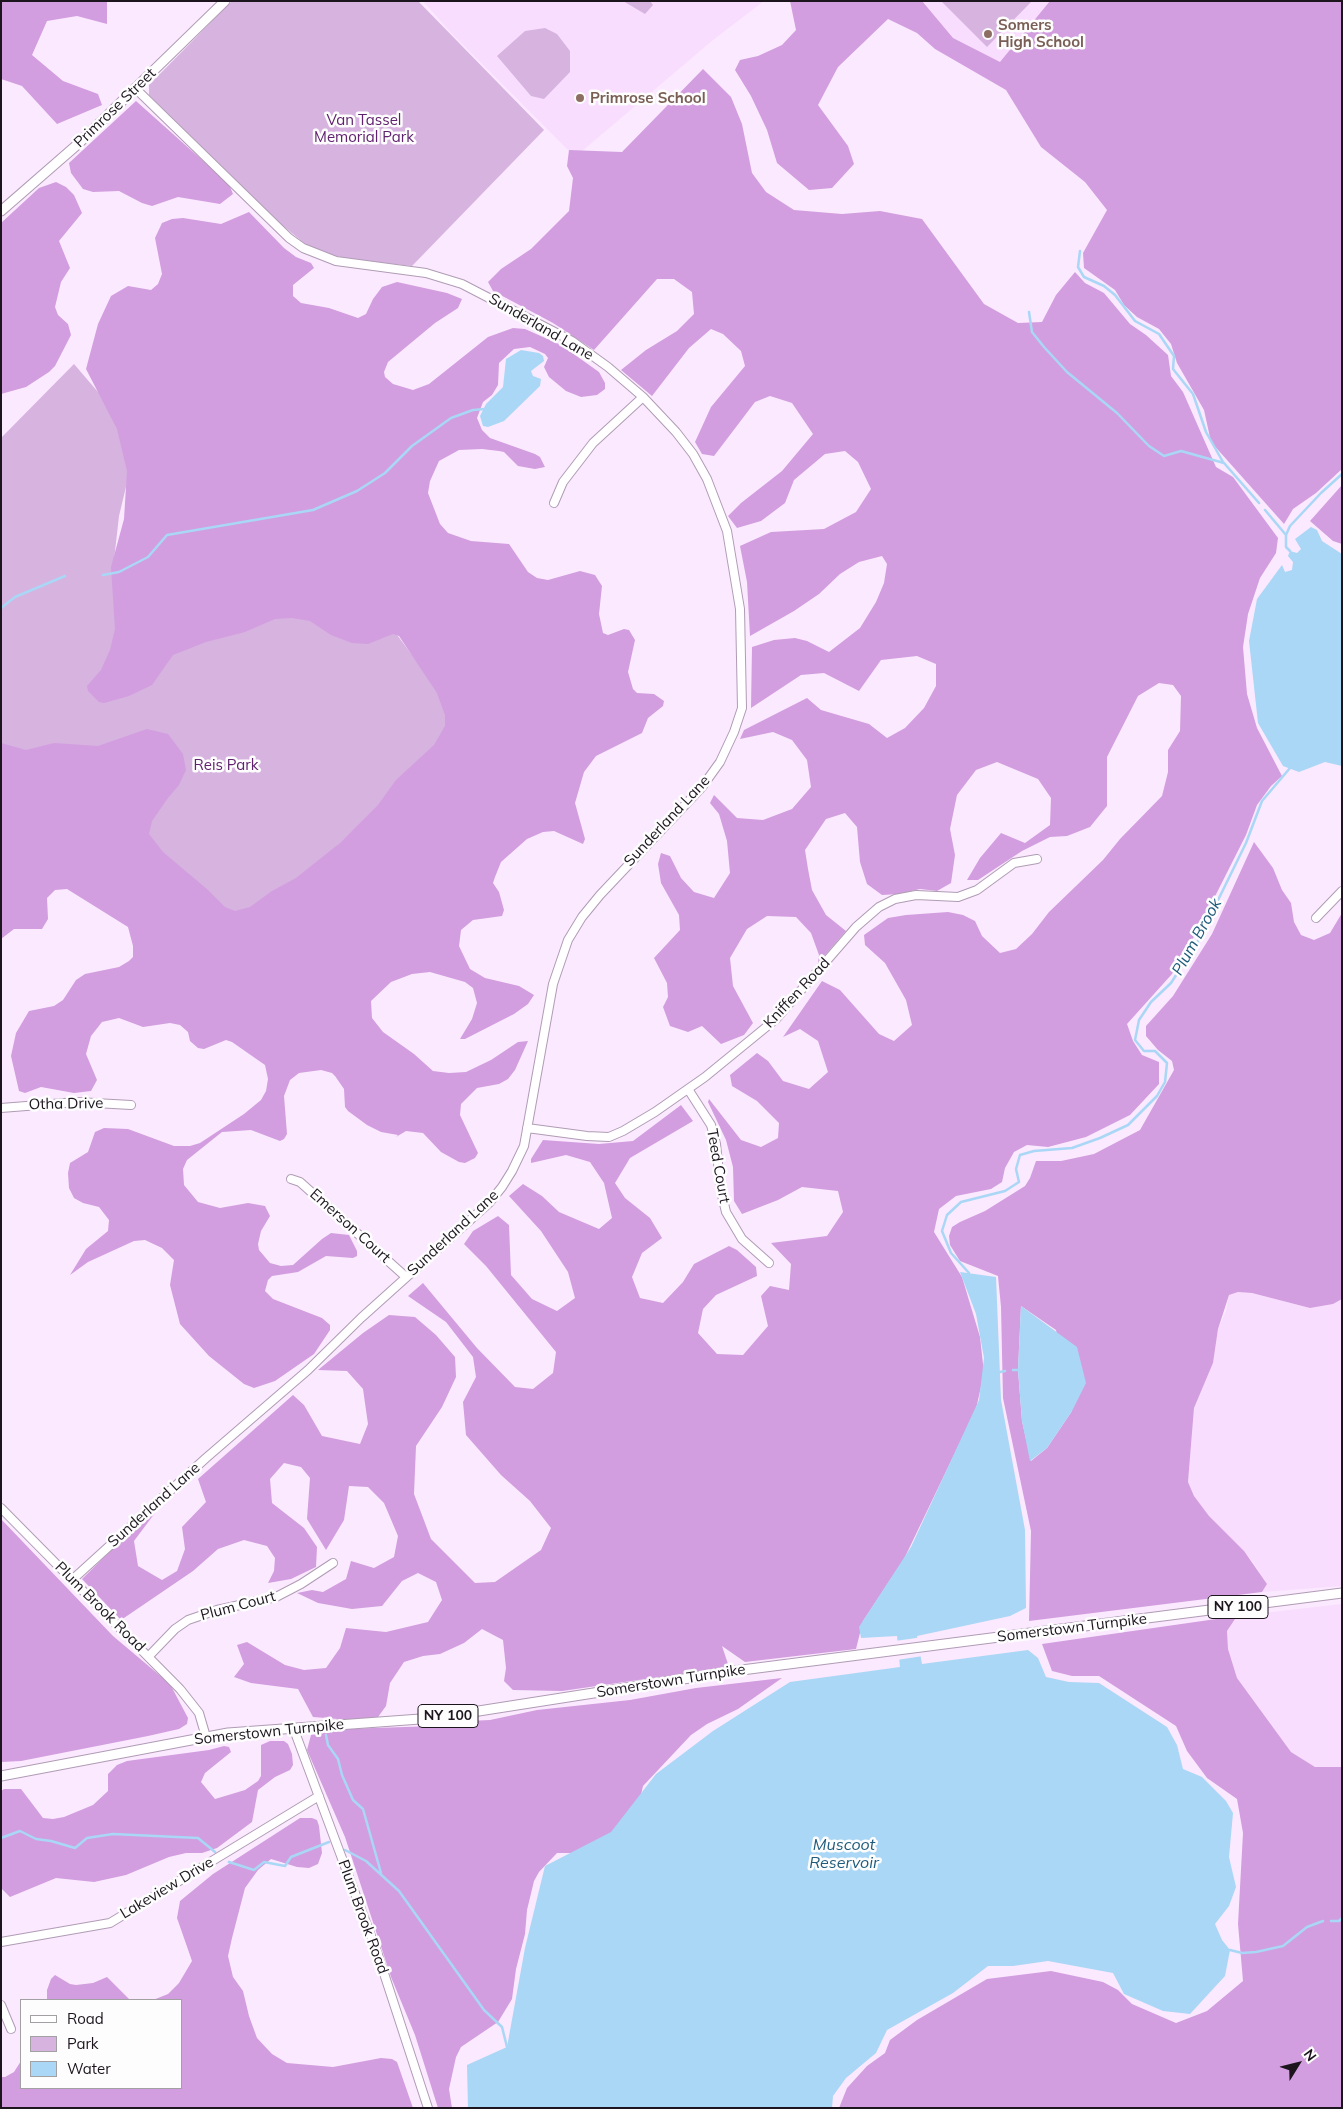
<!DOCTYPE html>
<style>
body{margin:0}
#map{position:relative;width:1343px;height:2109px;overflow:hidden;background:#fbe9ff;font-family:Mulish,sans-serif}
canvas{display:block}
.frame{position:absolute;inset:0;border:2px solid #1c151e;pointer-events:none}
.legend{position:absolute;left:20px;top:1999px;width:162px;height:90px;box-sizing:border-box;background:#fdfdfd;border:1px solid #a3a0a4;margin:0;padding:6px 9px;list-style:none;font-size:15px;color:#1c151e}
.legend li{display:flex;align-items:center;gap:10px;height:25px}
.legend b{width:25px;border:1px solid #a3a0a4}
.north{position:absolute;left:1273px;top:2039px;width:50px;height:50px;-webkit-text-stroke:4px #fdfdfd;paint-order:stroke;rotate:54deg;font-size:14px;font-weight:700;line-height:20px;text-align:center;color:#1c151e}
.north::after{content:'';display:block;margin:auto;width:18px;height:22px;background:#1c151e;clip-path:polygon(50% 0,100% 100%,50% 72%,0 100%)}
</style>
<div id="map">
<canvas width="1343" height="2109"></canvas>
<div class="frame"></div>
<ul class="legend">
<li><b style="height:6px;background:#fff"></b>Road</li>
<li><b style="height:14px;background:#d7b3e0"></b>Park</li>
<li><b style="height:14px;background:#a9d7f5"></b>Water</li>
</ul>
<div class="north">N</div>
</div>
<script>
const context = document.querySelector('canvas').getContext('2d');
context.lineJoin = 'round';
function fillPath(path, color) {
  context.fillStyle = color;
  context.fill(path, 'evenodd');
}
function shape(rows) {
  const path = new Path2D();
  for (const r of rows) {
    path.moveTo(r[0], r[1]);
    for (let i = 2; i < r.length; i += 2) path.lineTo(r[i], r[i + 1]);
  }
  return path;
}
function strokePath(path, color, width, dash) {
  context.strokeStyle = color;
  context.lineWidth = width;
  context.lineCap = dash ? 'butt' : 'round';
  context.setLineDash(dash || []);
  context.stroke(path);
}
function label(font, color, halo, rows, align = 'center') {
  context.font = font + ' Mulish,sans-serif';
  context.lineWidth = 5;
  context.setLineDash([]);
  context.textBaseline = 'middle';
  context.strokeStyle = halo;
  context.fillStyle = color;
  for (const [text, x, y, turn = 0] of rows) {
    context.save();
    context.translate(x, y);
    context.rotate((+turn || 0) * Math.PI / 180);
    context.textAlign = isNaN(turn) ? turn : align;
    if (halo) context.strokeText(text, 0, 0);
    context.fillText(text, 0, 0);
    context.restore();
  }
}
fillPath(shape([
 [423,1,764,1,713,40,575,157,451,33],
 [900,1,1067,1,989,79],
 [1238,1292,1252,1293,1310,1308,1333,1304,1342,1299,1342,1586,1262,1592,1267,1584,1253,1562,1209,1516,1194,1496,1188,1482,1194,1408,1213,1363,1218,1329,1226,1311,1229,1295],
 [1342,1604,1342,1767,1315,1767,1291,1752,1237,1678,1228,1649,1227,1631,1237,1616]
]), '#f8ddfe');
fillPath(shape([
 [232,1,418,1,544,130,412,266,350,259,322,253,304,243,282,225,149,95,149,85],
 [623,1,650,1,653,5,645,14],
 [941,1,1032,1,987,47],
 [545,28,557,34,570,51,570,72,544,99,531,96,497,56,525,31],
 [74,364,116,413,130,470,119,516,113,569,280,609,389,624,463,724,227,953,1,761,1,438]
]), '#d7b3e0');
fillPath(shape([
 [1,1,107,1,107,24,77,16,47,21,32,55,63,81,98,94,102,105,57,124,22,86,1,79],
 [790,1,922,1,953,38,1000,62,1050,1,1342,1,1342,469,1316,493,1293,509,1284,524,1211,442,1204,410,1177,363,1171,344,1159,329,1137,317,1124,305,1115,290,1084,268,1083,253,1107,210,1085,182,1041,147,1006,90,935,49,917,33,888,19,838,67,818,105,848,146,854,164,832,188,809,190,777,163,767,130,751,96,735,70,740,60,758,56,782,45,796,30],
 [703,69,731,97,742,124,752,173,766,192,794,210,842,214,880,211,922,219,984,304,1018,323,1042,322,1056,295,1075,272,1085,283,1104,293,1130,324,1146,335,1168,355,1171,376,1183,392,1216,467,1233,477,1278,538,1276,553,1260,578,1248,614,1243,647,1247,694,1257,728,1282,776,1271,786,1257,805,1246,835,1199,928,1172,974,1127,1024,1133,1041,1142,1055,1159,1062,1159,1084,1130,1115,1086,1137,1048,1147,1027,1145,1014,1152,1005,1168,1002,1182,991,1189,956,1196,939,1209,934,1232,962,1277,980,1337,984,1373,976,1409,904,1559,863,1621,856,1649,745,1662,722,1646,729,1667,562,1691,513,1690,504,1681,506,1668,503,1640,482,1629,464,1643,440,1654,423,1656,404,1662,390,1683,386,1706,378,1717,350,1720,313,1717,298,1689,251,1683,234,1677,244,1664,237,1645,247,1642,285,1665,304,1670,326,1668,340,1648,346,1628,386,1632,428,1622,442,1600,436,1582,418,1573,402,1581,382,1606,352,1609,318,1603,297,1593,312,1590,323,1592,346,1579,351,1561,374,1568,394,1557,398,1536,384,1503,368,1487,349,1486,344,1520,326,1550,307,1519,310,1478,301,1467,284,1463,270,1479,272,1503,304,1528,317,1547,316,1567,291,1579,268,1583,274,1571,275,1558,267,1546,244,1540,218,1549,193,1571,121,1620,82,1579,135,1527,155,1513,134,1541,138,1566,162,1580,177,1571,185,1549,182,1527,206,1502,198,1479,293,1395,304,1405,322,1436,360,1444,368,1424,363,1389,347,1371,318,1370,363,1333,389,1315,415,1317,436,1335,455,1357,456,1377,442,1407,416,1446,414,1494,431,1539,475,1583,495,1582,541,1550,551,1528,530,1501,501,1475,466,1435,463,1402,476,1377,473,1357,446,1322,408,1296,423,1283,477,1348,515,1387,533,1389,553,1373,556,1352,486,1266,464,1244,473,1231,498,1216,509,1225,511,1275,532,1299,557,1311,575,1298,568,1272,541,1231,509,1196,523,1184,542,1196,559,1212,599,1229,612,1218,604,1183,590,1162,566,1155,531,1163,531,1159,543,1140,599,1144,633,1141,681,1105,693,1121,630,1158,615,1183,625,1198,650,1218,662,1238,642,1253,632,1277,640,1298,663,1303,683,1282,694,1264,729,1246,737,1250,756,1267,757,1276,716,1295,703,1309,698,1333,717,1354,743,1355,768,1326,761,1296,770,1286,789,1290,791,1264,771,1243,827,1236,843,1212,838,1191,802,1187,778,1200,742,1214,734,1201,733,1167,726,1140,708,1102,709,1099,741,1140,761,1147,778,1138,779,1123,757,1101,732,1086,730,1075,757,1053,768,1061,783,1081,809,1089,828,1072,818,1041,800,1029,783,1037,822,981,840,990,879,1034,894,1041,912,1025,906,1000,885,963,865,945,864,935,888,918,906,915,948,912,963,915,975,921,982,936,1000,953,1016,949,1032,934,1049,912,1103,860,1120,839,1162,796,1168,772,1168,750,1180,731,1181,696,1173,685,1159,683,1138,696,1107,757,1107,806,1090,827,1067,836,1050,837,1022,851,978,880,967,880,980,858,1001,833,1025,843,1050,825,1051,798,1038,779,997,762,976,770,957,795,950,829,955,855,951,883,937,891,920,889,899,894,882,895,867,884,860,862,857,827,845,813,826,819,805,850,808,869,812,890,826,915,846,931,818,963,819,955,811,933,796,917,767,916,747,929,730,958,733,986,753,1023,744,1035,721,1044,702,1026,688,1032,670,1026,663,1007,668,997,667,983,654,958,680,930,679,915,661,883,658,864,661,853,670,856,681,878,694,892,714,898,730,873,727,841,719,814,710,803,714,795,737,818,763,820,792,809,811,787,807,760,792,740,773,732,740,739,744,730,807,698,821,710,869,724,887,738,905,728,924,708,936,686,936,664,917,656,881,660,859,691,824,673,801,675,751,708,752,647,774,640,795,638,807,641,829,652,860,628,876,602,884,583,887,564,882,556,859,562,840,574,819,594,794,611,750,636,747,582,740,546,771,532,824,529,856,512,871,489,858,462,845,451,825,454,794,480,785,503,761,521,737,528,728,516,741,503,782,471,813,434,792,403,770,396,755,402,714,456,702,454,695,442,711,407,745,366,741,351,723,334,711,329,689,348,652,396,621,370,646,350,677,331,694,314,692,292,674,279,657,279,594,350,553,323,493,291,488,282,501,269,531,249,569,211,573,178,567,166,569,150,622,152],
 [136,101,229,184,233,194,220,204,178,197,152,206,142,203,119,191,93,192,83,189,71,173,69,163],
 [56,182,66,187,74,195,82,213,59,241,70,268,61,282,55,307,58,315,68,324,71,335,55,366,49,372,26,387,1,394,1,223,39,188],
 [249,212,284,248,296,257,311,263,314,268,293,285,293,296,301,303,329,308,358,318,366,314,373,299,382,287,397,282,447,293,462,299,458,308,435,323,388,362,384,372,385,377,393,384,413,390,429,384,488,337,513,328,525,329,561,345,599,372,605,383,605,389,597,395,581,397,566,391,549,377,544,367,548,358,545,354,530,347,514,349,499,363,498,385,492,395,483,402,477,418,482,430,490,438,535,454,540,457,545,467,535,469,518,466,504,452,499,451,482,449,459,450,439,461,430,481,428,493,440,524,448,533,471,541,509,544,528,572,537,578,548,580,580,571,595,575,602,586,599,614,603,633,608,635,624,629,629,630,635,640,628,672,633,689,637,693,654,694,664,701,663,706,648,718,642,733,596,756,584,772,575,803,585,839,583,844,554,831,543,832,527,839,501,862,495,877,493,883,499,892,504,910,502,916,473,920,461,930,459,946,470,969,485,978,519,986,534,995,528,1004,514,1014,465,1039,460,1039,472,1019,477,1003,473,988,465,982,430,972,412,974,391,982,371,1001,372,1018,383,1032,414,1054,433,1071,449,1073,466,1072,491,1060,518,1042,528,1041,515,1070,508,1079,499,1084,477,1088,461,1104,460,1115,478,1153,475,1158,465,1163,459,1162,441,1152,423,1133,406,1131,396,1137,398,1135,381,1132,367,1125,348,1111,345,1107,344,1089,335,1076,332,1073,321,1070,299,1073,290,1080,284,1096,287,1134,284,1139,280,1141,251,1130,222,1132,187,1160,183,1169,184,1185,198,1202,220,1208,248,1203,265,1206,270,1216,261,1231,258,1244,259,1250,270,1263,281,1266,293,1265,322,1239,331,1233,349,1235,357,1251,357,1256,353,1258,326,1256,298,1272,272,1276,268,1280,265,1291,273,1299,322,1318,330,1325,330,1330,314,1354,275,1381,254,1388,244,1384,209,1356,180,1324,170,1285,174,1260,162,1248,145,1240,134,1241,88,1262,70,1275,86,1249,108,1231,109,1220,99,1207,83,1203,74,1198,69,1188,68,1173,70,1163,88,1152,95,1132,104,1128,128,1129,174,1146,190,1146,200,1143,244,1114,261,1100,266,1091,268,1079,265,1065,232,1042,226,1040,204,1049,198,1048,190,1041,188,1032,180,1025,170,1023,143,1027,119,1018,102,1022,91,1036,86,1054,97,1080,91,1091,74,1093,41,1087,25,1093,19,1091,11,1056,16,1033,29,1011,54,1006,63,1000,76,980,85,974,119,967,129,961,133,957,133,946,128,927,67,889,55,890,47,898,48,919,42,929,14,929,1,939,1,743,26,750,54,743,98,746,147,729,168,734,183,754,186,770,179,785,168,798,152,821,149,834,163,852,208,890,225,907,235,911,250,907,272,891,296,878,340,843,378,805,396,780,434,745,445,726,445,715,437,693,399,636,393,634,368,644,352,643,331,635,310,621,292,618,275,619,245,632,206,642,173,655,152,685,129,696,104,703,99,702,88,691,87,686,101,670,110,650,115,629,111,567,124,519,127,471,117,429,86,369,98,324,111,296,128,286,151,290,158,284,162,274,155,238,162,223,172,219,183,218,221,224],
 [1342,485,1342,544,1333,541,1310,521],
 [1254,842,1273,868,1282,890,1291,903,1294,922,1301,935,1314,940,1330,933,1342,913,1342,1299,1333,1304,1310,1308,1252,1293,1238,1292,1229,1295,1218,1329,1213,1363,1194,1408,1188,1482,1194,1496,1209,1516,1244,1551,1267,1584,1262,1592,1029,1621,1031,1531,1003,1398,1001,1307,998,1276,960,1261,950,1245,949,1236,952,1227,960,1222,985,1211,1025,1186,1030,1178,1036,1161,1061,1161,1094,1154,1140,1130,1174,1070,1172,1061,1158,1050,1146,1036,1146,1026,1173,996,1212,934],
 [1021,1306,1056,1330,1072,1411,1047,1448,1031,1461,1022,1421,1018,1370],
 [1,1519,113,1636,170,1684,188,1718,187,1724,179,1729,148,1736,21,1761,1,1762],
 [1237,1616,1227,1631,1228,1649,1237,1678,1291,1752,1315,1767,1342,1767,1342,2108,839,2108,847,2088,867,2066,885,2053,890,2040,917,2020,987,1979,1051,1971,1103,1982,1118,1990,1132,2004,1176,2023,1207,2011,1243,1981,1238,1924,1243,1833,1237,1799,1207,1778,1187,1751,1176,1726,1099,1676,1072,1676,1052,1671,1042,1644],
 [782,1678,738,1709,707,1724,691,1735,643,1786,634,1824,580,1853,557,1853,539,1872,534,1881,527,1910,525,1934,516,1969,512,1999,498,2022,461,2047,456,2057,449,2089,452,2108,438,2108,415,2035,391,1977,345,1837,307,1750,311,1735,344,1729,435,1726,468,1721,490,1720,537,1710,630,1700,696,1688],
 [270,1741,284,1741,288,1744,292,1754,293,1765,290,1770,275,1777,258,1790,252,1822,217,1848,202,1853,186,1853,169,1857,126,1875,94,1882,56,1878,10,1897,1,1888,1,1791,4,1789,21,1789,43,1818,53,1819,64,1817,93,1805,108,1791,108,1774,117,1765,127,1761,209,1750,224,1746,229,1747,231,1752,205,1773,201,1782,215,1799,245,1790,258,1781,261,1776,261,1745],
 [300,1818,312,1818,317,1820,319,1826,322,1853,318,1864,309,1868,297,1867,271,1859,258,1870,245,1888,232,1938,228,1956,233,1977,243,1991,249,2016,257,2038,272,2054,287,2063,333,2067,381,2058,392,2059,397,2062,413,2108,1,2108,1,2077,5,2077,14,2072,21,2061,21,2088,181,2088,181,2000,153,2000,168,1994,179,1983,192,1961,177,1918,180,1901,213,1874],
 [55,1975,70,1984,76,1985,93,1983,107,1977,130,2000,47,2000,47,1990,51,1979]
]), '#d29edf');
fillPath(shape([
 [521,350,539,353,543,356,544,361,531,371,533,376,541,379,540,386,504,421,488,427,483,426,480,416,486,404,503,387,506,359],
 [1311,527,1317,530,1322,541,1342,554,1342,766,1325,762,1299,772,1283,766,1258,723,1249,641,1257,599,1282,565,1285,572,1292,570,1293,562,1288,556,1290,551,1297,553,1301,549,1295,539],
 [960,1272,996,1277,1001,1400,1025,1530,1026,1608,1010,1616,917,1636,922,1664,1028,1650,1038,1658,1046,1677,1069,1682,1099,1683,1167,1727,1177,1745,1183,1769,1202,1777,1226,1801,1233,1813,1229,1857,1236,1887,1229,1906,1215,1924,1222,1940,1230,1950,1225,1976,1190,2014,1163,2011,1124,1994,1113,1973,1048,1961,1013,1966,988,1966,953,1993,887,2030,876,2053,846,2078,833,2096,832,2108,468,2108,467,2065,507,2047,525,1948,545,1866,611,1832,656,1774,713,1731,790,1682,900,1667,897,1636,861,1638,859,1627,911,1547,979,1400,984,1358,976,1314],
 [1021,1306,1077,1347,1086,1383,1072,1411,1047,1448,1030,1461,1022,1421,1018,1370]
]), '#a9d7f5');
fillPath(shape([
 [923,1637,920,1638,923,1656,897,1660,895,1641]
]), '#fbe9ff');
strokePath(shape([
 [1080,251,1078,267,1084,277,1104,286,1115,295,1135,321,1159,334,1174,356,1173,369,1193,394,1206,432,1223,462],
 [1029,312,1032,332,1044,347,1067,372,1117,413,1149,446,1164,456,1181,451,1224,463,1259,503],
 [1265,510,1286,535],
 [1290,551,1286,547,1286,535,1290,526,1321,493,1342,474],
 [103,575,119,572,148,557,167,535,313,510,357,491,385,473,412,446,451,418,473,410,485,409],
 [1,608,15,597,65,576],
 [969,1273,951,1253,942,1231,947,1215,961,1202,1005,1191,1019,1182,1016,1169,1020,1155,1034,1151,1072,1148,1100,1138,1128,1125,1157,1096,1165,1082,1167,1063,1155,1051,1144,1051,1135,1040,1139,1020,1151,1002,1171,983,1198,941,1246,843,1262,801,1290,768],
 [1013,1370,1018,1370],
 [1000,1372,1005,1371],
 [326,1735,328,1745,338,1759,342,1775,353,1800,363,1809,381,1873],
 [1,1838,20,1831,36,1839,51,1841,75,1848,87,1838,113,1834,198,1838,215,1852],
 [345,1850,366,1861,399,1891,484,2010,502,2027,507,2047],
 [229,1862,254,1870,264,1862,285,1866,291,1857,329,1842],
 [1331,1921,1339,1921,1342,1918],
 [1230,1950,1242,1953,1256,1952,1283,1946,1307,1927,1323,1921]
]), '#a9d7f5', 2.5);
const minor = shape([
 [554,503,563,482,593,443,643,397],
 [1316,918,1342,891],
 [688,1089,711,1125,716,1144,721,1191,726,1212,742,1239,769,1263],
 [1,1108,77,1102,131,1105],
 [527,1128,587,1136,609,1137,623,1131,655,1112,705,1077,776,1019,856,927,879,907,895,899,916,895,958,897,977,890,1014,863,1037,859],
 [291,1179,300,1182,406,1277],
 [1,1508,180,1689,199,1713,206,1737],
 [72,1580,206,1458,308,1370,361,1318,489,1203,502,1187,512,1171,524,1146,553,984,568,940,582,917,600,895,702,787,720,762,734,732,742,708,740,609,727,531,707,479,693,454,676,432,643,397,608,367,572,341,462,284,426,273,336,261,303,248,289,238,136,89],
 [149,1656,175,1629,188,1620,217,1610,276,1597,301,1584,333,1563],
 [293,1727,378,1955,428,2108],
 [1,1942,110,1923,319,1796],
 [1,2005,11,2029]
]);
const major = shape([
 [1,211,78,144,225,1],
 [1,1776,228,1733,434,1718,734,1671,1342,1593]
]);
strokePath(minor, '#b09cb5', 10);
strokePath(major, '#b09cb5', 11);
strokePath(minor, '#fff', 8);
strokePath(major, '#fff', 9);
for (const [x, y, r, color] of [
 [988,34,5,"#8d6e63"],
 [580,98,5,"#8d6e63"]
]) {
  const dot = new Path2D();
  dot.arc(x, y, r, 0, 2 * Math.PI);
  context.fillStyle = color;
  context.fill(dot);
  strokePath(dot, '#fdfdfd', 2);
}
for (const [x, y, w] of [
 [1238,1607,60],
 [448,1716,60]
]) {
  const box = new Path2D();
  box.roundRect(x - w / 2, y - 11.5, w, 23, 4);
  context.fillStyle = '#fdfdfd';
  context.fill(box);
  strokePath(box, '#1c151e', 1);
}
label('bold 14px', '#1c151e', null, [
 ["NY 100",1238,1607],
 ["NY 100",448,1716]
]);
label('bold 15px', '#785e54', '#fdfdfd', [
 ["Somers",998,25],
 ["High School",998,42],
 ["Primrose School",590,98]
], 'left');
label('15px', '#1c151e', '#fdfdfd', [
 ["Primrose Street",115,108,-44],
 ["Sunderland Lane",541,327,30],
 ["Sunderland Lane",667,821,-47],
 ["Kniffen Road",797,993,-47],
 ["Otha Drive",66,1104,-1],
 ["Teed Court",718,1166,80],
 ["Emerson Court",350,1226,42],
 ["Sunderland Lane",453,1233,-43],
 ["Sunderland Lane",154,1505,-42],
 ["Plum Court",238,1606,-15],
 ["Plum Brook Road",100,1607,45],
 ["Somerstown Turnpike",1072,1628,-7],
 ["Somerstown Turnpike",671,1681,-9],
 ["Somerstown Turnpike",269,1732,-6],
 ["Lakeview Drive",167,1888,-31],
 ["Plum Brook Road",363,1917,70]
]);
label('15px', '#60226e', '#fdfdfd', [
 ["Van Tassel",364,120],
 ["Memorial Park",364,137],
 ["Reis Park",226,765]
]);
label('italic 16px', '#1f5b7c', '#fdfdfd', [
 ["Plum Brook",1197,937,-61],
 ["Muscoot",844,1845],
 ["Reservoir",844,1863]
]);
</script>
